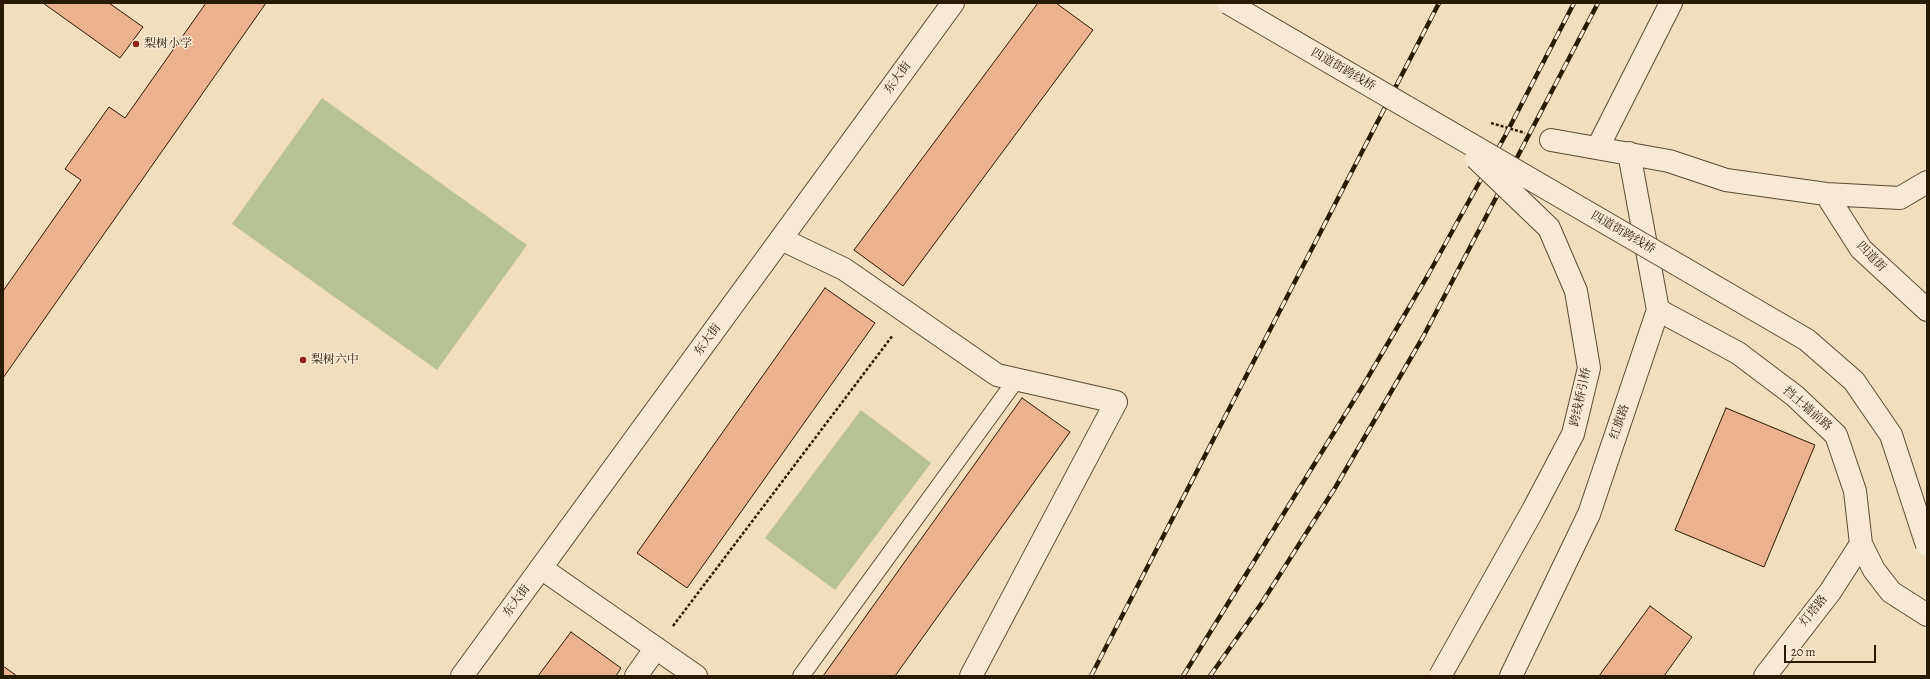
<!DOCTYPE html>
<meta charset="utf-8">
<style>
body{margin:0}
#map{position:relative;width:1930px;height:679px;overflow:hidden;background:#f2ddbc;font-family:Alegreya,serif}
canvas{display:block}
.frame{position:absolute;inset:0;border:4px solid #291a04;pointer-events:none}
.scale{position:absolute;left:1784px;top:645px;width:92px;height:18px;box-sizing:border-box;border:2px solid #291a04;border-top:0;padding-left:5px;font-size:12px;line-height:14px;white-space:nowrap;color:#291a04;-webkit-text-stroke:3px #f7e9d3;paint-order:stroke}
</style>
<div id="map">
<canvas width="1930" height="679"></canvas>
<div class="frame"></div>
<div class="scale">20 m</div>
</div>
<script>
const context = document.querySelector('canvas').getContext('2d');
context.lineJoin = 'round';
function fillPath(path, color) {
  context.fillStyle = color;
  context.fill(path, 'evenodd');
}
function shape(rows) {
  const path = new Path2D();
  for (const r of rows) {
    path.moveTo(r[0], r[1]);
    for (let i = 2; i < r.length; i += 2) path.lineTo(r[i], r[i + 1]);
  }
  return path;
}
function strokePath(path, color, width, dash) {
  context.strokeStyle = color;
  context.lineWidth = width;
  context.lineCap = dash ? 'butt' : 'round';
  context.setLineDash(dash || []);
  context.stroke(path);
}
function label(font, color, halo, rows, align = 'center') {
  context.font = font + ' Alegreya,"Noto Serif SC",serif';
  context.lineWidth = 3;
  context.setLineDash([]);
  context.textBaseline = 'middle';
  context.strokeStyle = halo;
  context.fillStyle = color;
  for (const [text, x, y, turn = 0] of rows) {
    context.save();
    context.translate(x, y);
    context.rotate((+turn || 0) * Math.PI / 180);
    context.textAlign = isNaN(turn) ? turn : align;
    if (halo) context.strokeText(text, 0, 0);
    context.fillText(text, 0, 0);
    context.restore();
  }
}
fillPath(shape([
 [322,98,527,245,437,370,232,224],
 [861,410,931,463,835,590,765,538]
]), '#b6c294');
const building = shape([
 [43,3,109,3,143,27,120,58,43,3],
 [206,3,266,3,3,378,3,291,81,180,65,169,109,107,125,118,206,3],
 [1038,3,1056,3,1093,30,903,286,854,250,1038,3],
 [825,288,875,323,687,588,637,553,825,288],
 [1022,398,1070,432,895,676,823,676,1022,398],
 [1726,408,1815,445,1764,567,1675,530,1726,408],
 [1650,606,1692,637,1664,676,1599,676,1650,606],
 [571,632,621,668,616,676,538,676,571,632],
 [3,666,17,676,3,676,3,666]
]);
fillPath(building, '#eab28f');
strokePath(building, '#291a04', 1);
const service = shape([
 [801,676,1016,380]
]);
const minor = shape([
 [1551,140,1669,161,1726,180,1826,194,1900,198,1927,182],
 [1598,147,1671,3],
 [1826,194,1861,249,1927,310],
 [781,239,844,269,997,375,1116,402,971,676],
 [1658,310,1738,353,1795,396,1836,435,1855,491,1861,544,1874,570,1891,592,1927,615],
 [541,568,696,676],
 [636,676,656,648],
 [1511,676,1589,514,1658,310,1629,153],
 [1765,676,1830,592,1861,544]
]);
const tertiary = shape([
 [462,676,953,3]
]);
strokePath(service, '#5b4b32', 18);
strokePath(minor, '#5b4b32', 24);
strokePath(tertiary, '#5b4b32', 24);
strokePath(shape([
 [1491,123,1525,133],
 [673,626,893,335]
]), '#291a04', 2.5, [3, 2]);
strokePath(service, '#f7e9d3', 16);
strokePath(minor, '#f7e9d3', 22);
strokePath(tertiary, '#f7e9d3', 22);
const rail = shape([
 [1091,676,1439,3],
 [1183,676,1364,384,1428,275,1505,136,1574,3],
 [1210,676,1261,604,1335,488,1423,337,1598,3]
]);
strokePath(rail, '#291a04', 4.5);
strokePath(rail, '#f7e9d3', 3, [9]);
const tertiaryBridge = shape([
 [1228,3,1807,340,1854,381,1891,435,1927,545],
 [1440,676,1533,510,1573,434,1589,368,1576,291,1549,228,1476,158]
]);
strokePath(tertiaryBridge, '#5b4b32', 24, []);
strokePath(tertiaryBridge, '#f7e9d3', 22);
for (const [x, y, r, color] of [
 [136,44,4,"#8f2418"],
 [303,360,4,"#8f2418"]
]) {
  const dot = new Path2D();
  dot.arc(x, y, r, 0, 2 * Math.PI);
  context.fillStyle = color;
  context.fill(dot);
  strokePath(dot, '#f7e9d3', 1.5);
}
label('12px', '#291a04', '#f7e9d3', [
 ["梨树小学",144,44],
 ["梨树六中",311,360]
], 'left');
label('12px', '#291a04', '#f7e9d3', [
 ["四道街跨线桥",1343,70,30],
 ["东大街",898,78,-54],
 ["四道街跨线桥",1623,233,30],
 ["四道街",1871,257,46],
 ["东大街",708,340,-54],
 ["跨线桥引桥",1581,397,-78],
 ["挡土墙前路",1807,409,41],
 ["红旗路",1620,422,-71],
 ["东大街",517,601,-54],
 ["灯塔路",1814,611,-51]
]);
</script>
